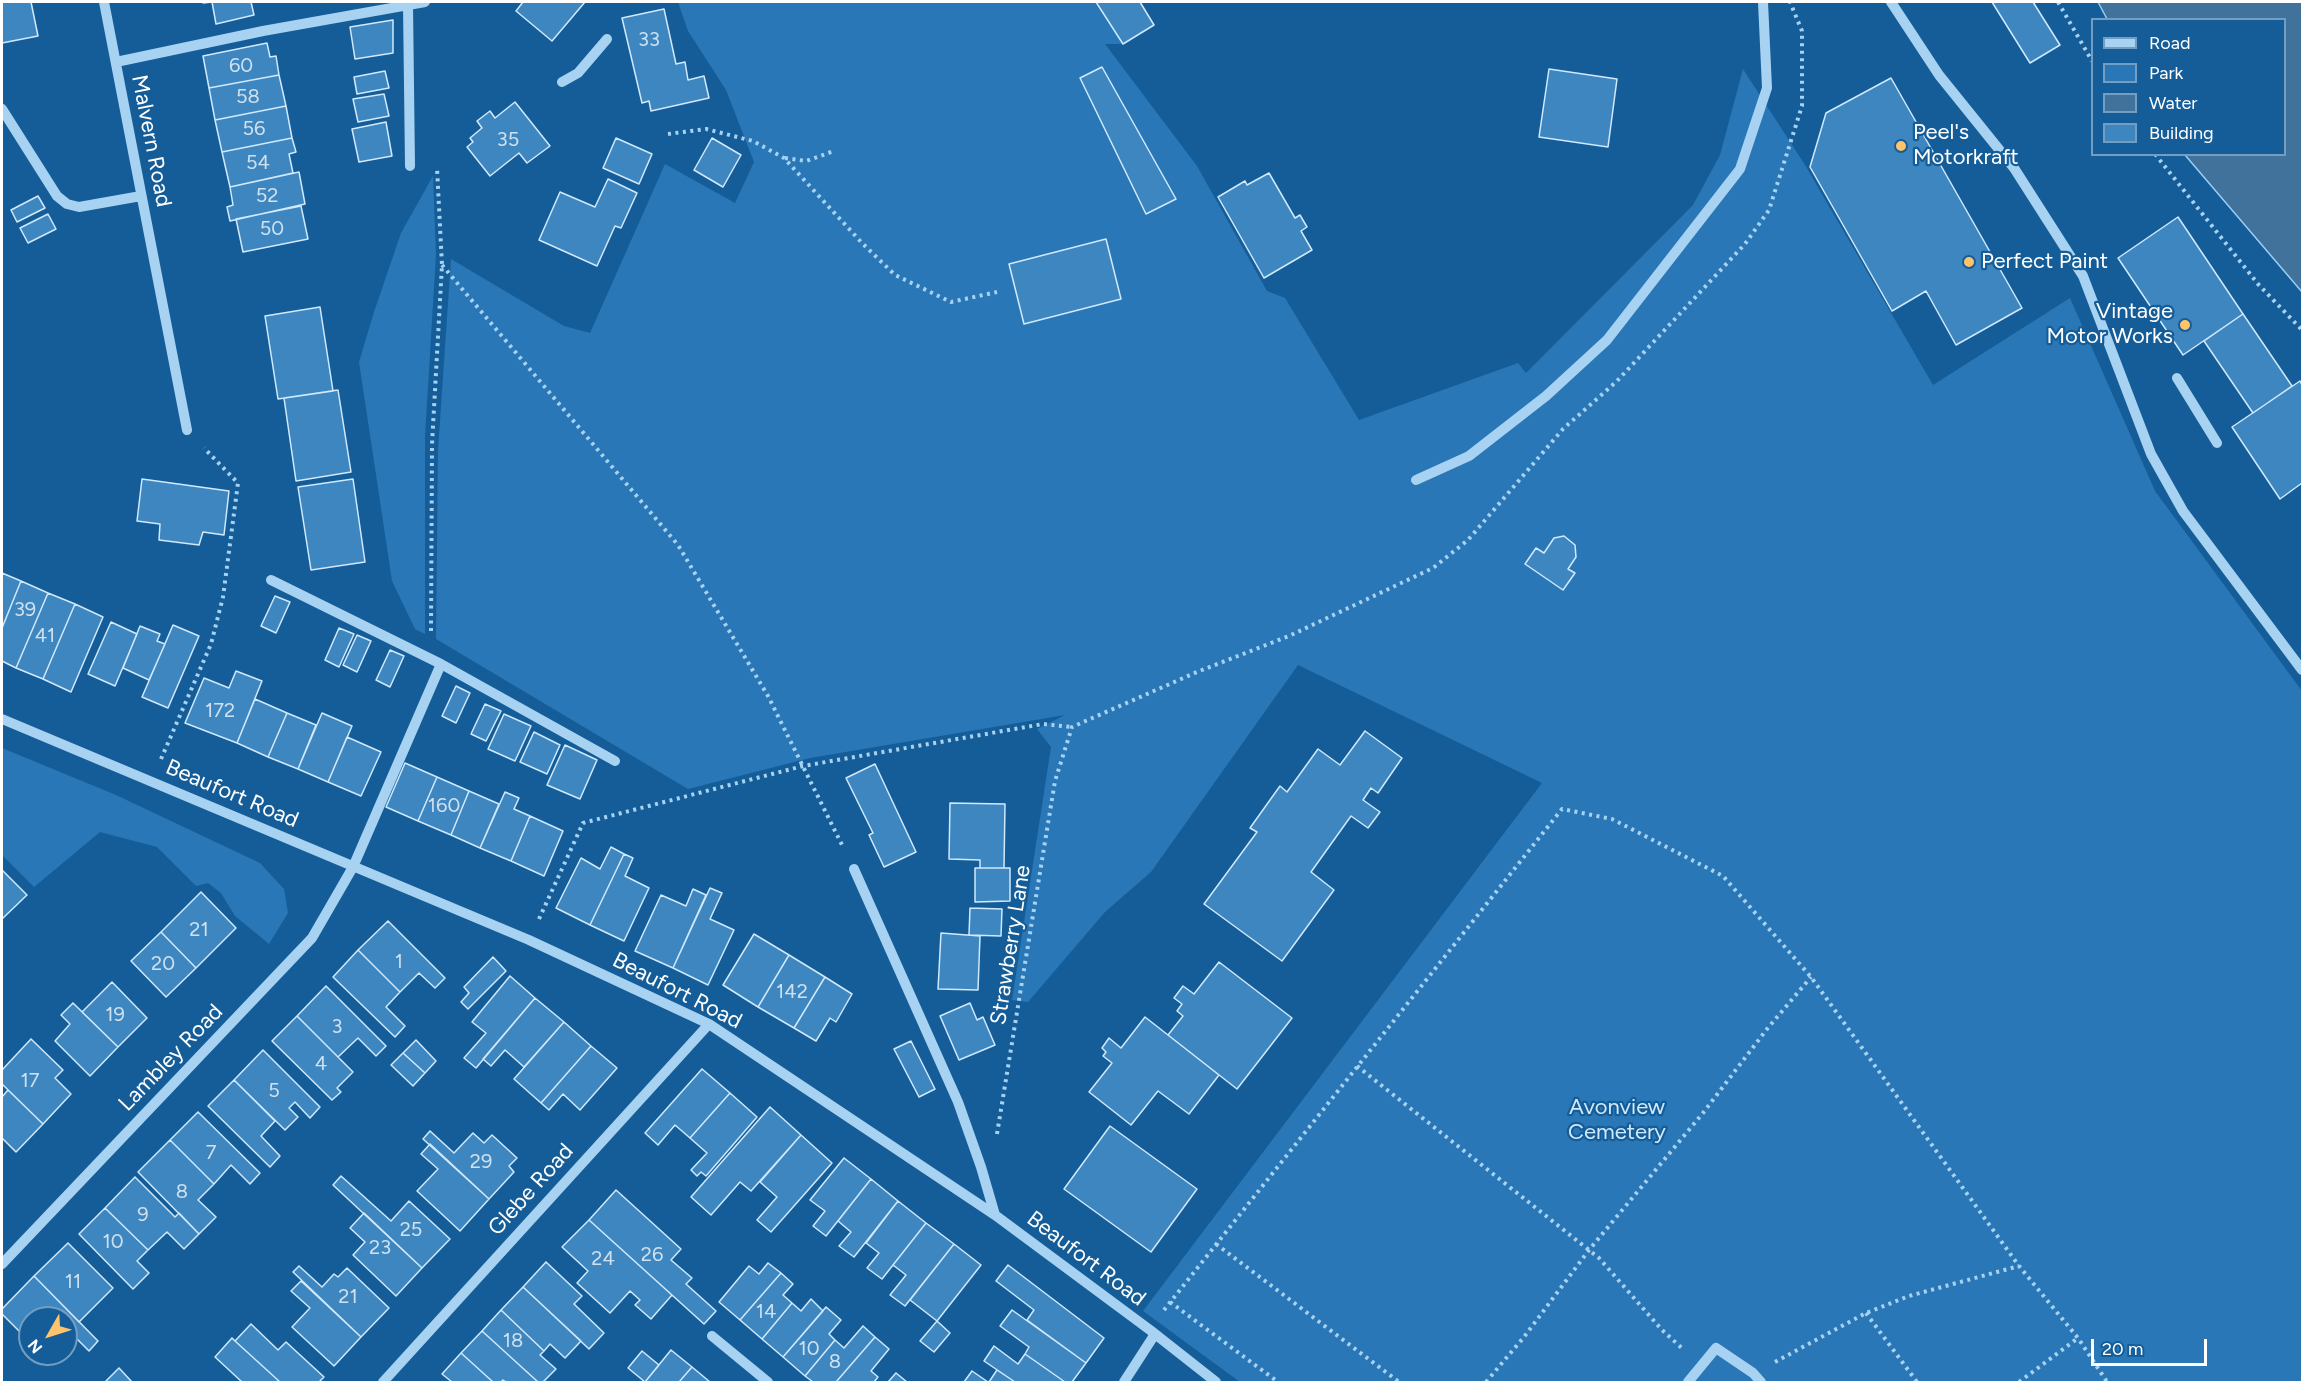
<!DOCTYPE html>
<style>
body{margin:0}
#map{position:relative;width:2304px;height:1384px;overflow:hidden;background:#155d98;font-family:Figtree,sans-serif}
canvas{display:block}
.frame{position:absolute;inset:0;border:3px solid #fff;pointer-events:none}
.legend{position:absolute;left:2091px;top:18px;width:195px;height:138px;box-sizing:border-box;background:#155d98;border:2px solid #739ec1;margin:0;padding:8px 10px;list-style:none;font-size:18px;color:#fff}
.legend li{display:flex;align-items:center;gap:12px;height:30px}
.legend b{width:30px;border:2px solid #739ec1}
.north{position:absolute;left:18px;top:1306px;width:60px;height:60px;box-sizing:border-box;background:#155d98;border:2px solid #739ec1;border-radius:50%;rotate:231deg;font-size:16px;font-weight:700;line-height:24px;text-align:center;color:#fff}
.north::after{content:'';display:block;margin:auto;width:21px;height:27px;background:#ffc369;clip-path:polygon(50% 0,100% 100%,50% 72%,0 100%)}
.scale{position:absolute;left:2091px;top:1339px;width:116px;height:27px;box-sizing:border-box;border:3px solid #fff;border-top:0;padding-left:8px;font-size:18px;line-height:21px;white-space:nowrap;color:#fff;-webkit-text-stroke:4px #155d98;paint-order:stroke}
</style>
<div id="map">
<canvas width="2304" height="1384"></canvas>
<div class="frame"></div>
<ul class="legend">
<li><b style="height:8px;background:#a8d2f2"></b>Road</li>
<li><b style="height:16px;background:#2977b6"></b>Park</li>
<li><b style="height:16px;background:#40729c"></b>Water</li>
<li><b style="height:16px;background:#3e86bf"></b>Building</li>
</ul>
<div class="north">N</div>
<div class="scale">20 m</div>
</div>
<script>
const context = document.querySelector('canvas').getContext('2d');
context.lineJoin = 'round';
function fillPath(path, color) {
  context.fillStyle = color;
  context.fill(path, 'evenodd');
}
function shape(rows) {
  const path = new Path2D();
  for (const r of rows) {
    path.moveTo(r[0], r[1]);
    for (let i = 2; i < r.length; i += 2) path.lineTo(r[i], r[i + 1]);
  }
  return path;
}
function strokePath(path, color, width, dash) {
  context.strokeStyle = color;
  context.lineWidth = width;
  context.lineCap = dash ? 'butt' : 'round';
  context.setLineDash(dash || []);
  context.stroke(path);
}
function label(font, color, halo, rows, align = 'center') {
  context.font = font + ' Figtree,sans-serif';
  context.lineWidth = 4.5;
  context.setLineDash([]);
  context.textBaseline = 'middle';
  context.strokeStyle = halo;
  context.fillStyle = color;
  for (const [text, x, y, turn = 0] of rows) {
    context.save();
    context.translate(x, y);
    context.rotate((+turn || 0) * Math.PI / 180);
    context.textAlign = isNaN(turn) ? turn : align;
    if (halo) context.strokeText(text, 0, 0);
    context.fillText(text, 0, 0);
    context.restore();
  }
}
fillPath(shape([
 [678,2,1096,2,1123,44,1105,44,1197,166,1267,291,1285,298,1359,420,1518,363,1526,373,1693,205,1720,155,1743,69,1805,165,1933,385,2070,298,2155,491,2302,691,2302,1382,1240,1382,1143,1311,1542,783,1298,665,1151,872,1105,912,1028,1002,1012,1000,1051,747,1037,729,1065,715,810,758,688,789,436,639,438,450,451,259,564,326,590,333,665,164,735,203,754,162,726,90,688,31],
 [433,176,436,255,425,436,425,634,415,629,392,581,359,362,374,312,401,233],
 [2,748,116,795,260,863,284,889,288,913,269,944,235,916,221,893,208,883,196,886,157,847,100,832,34,887,2,855]
]), '#2977b6');
const water = shape([
 [2098,2,2302,2,2302,292,2185,155,2284,154,2284,20,2107,19,2098,2]
]);
fillPath(water, '#40729c');
strokePath(water, '#9acef5', 1.5);
const building = shape([
 [2,2,31,2,38,36,2,43,2,2],
 [203,2,251,2,254,15,216,24,212,2,203,3,203,2],
 [523,2,585,2,552,41,516,11,523,2],
 [1096,2,1140,2,1154,25,1123,44,1096,2],
 [1992,2,2033,2,2060,45,2030,63,1992,2],
 [664,9,676,64,685,62,688,80,704,76,709,98,651,111,649,101,642,103,622,18,664,9],
 [393,20,393,53,355,59,350,27,393,20],
 [267,43,270,57,276,56,279,75,209,88,203,56,267,43],
 [1102,67,1176,199,1146,214,1080,78,1102,67],
 [1549,69,1617,79,1608,147,1539,137,1549,69],
 [385,71,389,88,357,94,354,77,385,71],
 [279,75,286,106,215,120,209,88,279,75],
 [1891,78,2022,308,1956,345,1926,291,1892,311,1810,167,1826,113,1891,78],
 [384,94,389,116,358,122,353,99,384,94],
 [515,102,550,146,527,163,519,153,490,176,467,147,473,142,470,138,482,128,477,121,490,111,495,118,515,102],
 [286,106,292,138,222,152,215,120,286,106],
 [386,122,392,156,359,162,352,129,386,122],
 [292,138,296,152,289,154,293,173,230,187,222,152,292,138],
 [616,138,652,154,639,184,603,168,616,138],
 [712,138,741,155,723,187,694,170,712,138],
 [299,172,305,204,230,221,227,207,233,205,230,187,299,172],
 [1269,173,1295,218,1300,215,1307,227,1301,231,1312,250,1264,278,1218,197,1245,181,1247,185,1269,173],
 [608,179,637,193,621,228,615,226,597,266,539,240,560,192,595,207,608,179],
 [38,196,45,208,17,222,11,210,38,196],
 [301,206,308,239,243,252,236,219,301,206],
 [48,214,56,229,28,243,20,228,48,214],
 [2178,217,2243,314,2183,355,2118,258,2178,217],
 [1106,239,1121,299,1024,324,1009,264,1106,239],
 [320,307,333,391,278,399,265,316,320,307],
 [2243,314,2292,386,2253,413,2204,341,2243,314],
 [2300,381,2302,385,2302,483,2280,499,2232,427,2300,381],
 [338,390,351,472,296,481,284,398,338,390],
 [142,479,229,491,224,535,203,532,199,545,159,540,160,524,137,521,142,479],
 [353,479,365,562,311,570,298,487,353,479],
 [1564,536,1575,545,1576,557,1568,569,1575,573,1563,590,1525,564,1536,548,1544,553,1554,538,1564,536],
 [2,573,21,581,2,628,2,573],
 [21,581,48,593,16,668,2,661,2,628,21,581],
 [48,593,75,604,43,679,16,668,48,593],
 [275,596,290,602,276,633,261,626,275,596],
 [75,604,103,617,71,692,43,679,75,604],
 [111,622,137,634,115,686,88,674,111,622],
 [173,625,199,636,168,708,142,697,173,625],
 [140,626,160,634,157,641,165,644,149,680,123,668,140,626],
 [339,628,354,634,339,667,325,660,339,628],
 [357,635,371,641,357,672,343,665,357,635],
 [390,650,404,656,390,687,376,680,390,650],
 [236,671,262,681,237,743,185,723,204,678,229,688,236,671],
 [456,686,470,693,456,723,442,716,456,686],
 [255,699,287,713,268,757,237,743,255,699],
 [485,704,501,711,486,741,471,734,485,704],
 [287,713,316,725,298,769,268,757,287,713],
 [322,713,352,726,328,782,298,769,322,713],
 [504,714,531,726,515,761,488,749,504,714],
 [1365,731,1402,758,1378,793,1371,788,1363,800,1380,812,1368,828,1351,816,1311,872,1334,890,1282,961,1204,904,1257,832,1250,828,1280,786,1287,792,1318,749,1340,765,1365,731],
 [534,732,560,745,547,774,520,762,534,732],
 [347,737,381,752,361,796,328,782,347,737],
 [565,745,597,760,580,799,547,785,565,745],
 [405,763,437,777,418,821,386,807,405,763],
 [875,764,916,852,884,867,869,835,873,833,846,778,875,764],
 [437,777,469,791,451,835,418,821,437,777],
 [469,791,499,804,480,848,451,835,469,791],
 [505,792,519,798,514,809,530,816,511,861,480,848,505,792],
 [950,803,1005,804,1004,868,980,868,980,860,949,859,950,803],
 [530,816,563,831,544,876,511,861,530,816],
 [611,847,624,854,590,925,556,908,581,858,600,869,611,847],
 [624,854,633,858,625,876,649,888,624,941,590,925,624,854],
 [975,868,1010,868,1010,901,975,902,975,868],
 [2,870,27,895,2,919,2,870],
 [710,888,722,893,710,919,734,930,708,985,673,968,710,888],
 [693,889,706,895,673,968,635,951,661,895,686,906,693,889],
 [201,892,236,928,196,968,161,932,201,892],
 [970,908,1002,909,1001,936,969,935,970,908],
 [388,921,445,978,435,988,419,973,400,992,358,950,388,921],
 [161,932,196,968,166,997,131,961,161,932],
 [941,933,980,936,978,990,938,989,941,933],
 [754,934,789,955,758,1007,723,985,754,934],
 [358,950,400,992,386,1007,405,1026,395,1037,333,977,358,950],
 [789,955,825,977,794,1028,758,1007,789,955],
 [493,957,506,971,468,1009,461,1002,469,993,464,987,493,957],
 [1219,962,1292,1018,1237,1089,1168,1035,1183,1016,1177,1011,1182,1004,1174,998,1183,986,1194,994,1219,962],
 [510,976,535,998,476,1068,464,1058,486,1033,472,1022,510,976],
 [825,977,852,994,836,1022,830,1018,816,1041,794,1028,825,977],
 [112,982,147,1018,118,1047,82,1012,112,982],
 [326,986,386,1046,376,1056,358,1038,338,1057,297,1016,326,986],
 [535,998,564,1022,524,1067,505,1050,491,1066,483,1059,535,998],
 [73,1003,118,1047,90,1076,55,1041,70,1024,61,1015,73,1003],
 [970,1003,977,1020,983,1017,995,1045,959,1060,940,1016,970,1003],
 [297,1016,353,1072,337,1088,341,1092,332,1100,272,1041,297,1016],
 [1145,1017,1219,1075,1189,1114,1158,1091,1131,1125,1089,1092,1112,1063,1103,1056,1106,1052,1102,1048,1109,1038,1121,1048,1145,1017],
 [564,1022,591,1046,541,1103,514,1079,564,1022],
 [31,1039,63,1070,55,1078,71,1094,43,1124,2,1084,2,1070,31,1039],
 [416,1040,436,1061,425,1073,403,1053,416,1040],
 [911,1041,935,1089,919,1097,894,1049,911,1041],
 [591,1046,617,1068,580,1110,563,1094,549,1110,541,1103,591,1046],
 [263,1050,320,1107,310,1118,295,1102,289,1108,298,1117,285,1130,234,1080,263,1050],
 [403,1053,425,1073,413,1086,391,1065,403,1053],
 [702,1069,730,1093,690,1138,675,1125,658,1145,645,1133,702,1069],
 [234,1080,275,1121,261,1136,280,1156,270,1167,208,1106,234,1080],
 [8,1090,43,1124,16,1152,2,1138,2,1097,8,1090],
 [730,1093,757,1117,706,1176,701,1172,697,1176,691,1170,707,1153,690,1138,730,1093],
 [770,1107,801,1135,751,1191,740,1182,711,1215,691,1197,770,1107],
 [198,1112,260,1173,250,1184,231,1165,214,1184,170,1140,198,1112],
 [1110,1126,1197,1189,1151,1252,1064,1189,1110,1126],
 [430,1131,454,1153,473,1133,484,1143,492,1135,517,1158,509,1166,514,1172,489,1199,423,1139,430,1131],
 [801,1135,832,1163,771,1232,757,1220,777,1197,760,1182,801,1135],
 [170,1140,214,1184,198,1200,216,1217,199,1234,138,1172,170,1140],
 [430,1144,489,1199,460,1231,417,1191,438,1169,421,1154,430,1144],
 [844,1158,871,1179,826,1236,813,1226,825,1211,810,1200,844,1158],
 [341,1176,391,1221,409,1201,450,1239,422,1268,333,1185,341,1176],
 [135,1177,175,1217,179,1213,199,1234,184,1249,167,1232,148,1250,105,1208,135,1177],
 [871,1179,898,1201,854,1257,839,1246,851,1232,838,1221,871,1179],
 [616,1190,681,1249,671,1260,692,1278,686,1284,716,1311,704,1324,589,1220,616,1190],
 [898,1201,926,1223,882,1279,867,1268,879,1253,866,1243,898,1201],
 [105,1208,148,1250,137,1261,149,1273,133,1289,79,1234,105,1208],
 [364,1213,422,1268,396,1296,353,1255,365,1242,350,1228,364,1213],
 [589,1220,672,1295,651,1319,635,1305,640,1300,630,1291,610,1313,577,1283,588,1271,562,1247,589,1220],
 [926,1223,954,1244,905,1306,890,1295,906,1275,893,1265,926,1223],
 [68,1243,113,1288,79,1322,34,1276,68,1243],
 [954,1244,981,1265,937,1321,910,1300,954,1244],
 [546,1262,582,1296,574,1304,604,1333,589,1349,523,1287,546,1262],
 [768,1263,781,1273,740,1320,719,1302,749,1266,759,1274,768,1263],
 [1008,1265,1104,1338,1086,1363,1027,1320,1034,1310,996,1281,1008,1265],
 [299,1266,322,1287,334,1274,338,1277,347,1268,389,1308,361,1337,293,1272,299,1266],
 [781,1273,793,1284,783,1295,792,1303,762,1339,740,1320,781,1273],
 [34,1276,98,1341,89,1351,70,1332,66,1336,66,1318,30,1318,30,1342,2,1314,2,1309,34,1276],
 [301,1281,361,1337,334,1366,292,1327,310,1308,291,1291,301,1281],
 [523,1287,581,1341,565,1358,550,1344,544,1351,501,1310,523,1287],
 [811,1299,823,1311,783,1357,762,1339,792,1303,801,1311,811,1299],
 [826,1307,841,1320,829,1334,835,1340,805,1376,783,1357,826,1307],
 [501,1310,544,1351,540,1355,556,1369,543,1382,538,1382,482,1331,501,1310],
 [1012,1310,1086,1363,1072,1382,1065,1382,1025,1354,1029,1347,1000,1326,1012,1310],
 [937,1321,950,1333,934,1352,920,1341,937,1321],
 [251,1324,278,1350,286,1342,324,1377,319,1382,280,1382,235,1341,251,1324],
 [863,1326,875,1337,836,1382,813,1382,805,1376,835,1340,844,1348,863,1326],
 [482,1331,538,1382,506,1382,503,1380,501,1382,493,1382,461,1353,482,1331],
 [875,1337,889,1349,871,1371,878,1377,874,1382,836,1382,875,1337],
 [232,1338,235,1341,280,1382,242,1382,215,1357,232,1338],
 [994,1346,1018,1364,1025,1354,1065,1382,1015,1382,984,1361,994,1346],
 [671,1350,692,1367,679,1382,645,1382,671,1350],
 [642,1351,659,1365,645,1382,628,1368,642,1351],
 [461,1353,493,1382,452,1382,442,1374,461,1353],
 [692,1367,710,1382,679,1382,692,1367],
 [119,1368,132,1382,105,1382,119,1368],
 [997,1370,1015,1382,989,1382,997,1370],
 [972,1371,988,1382,964,1382,972,1371],
 [896,1373,907,1382,888,1382,896,1373]
]);
fillPath(building, '#3e86bf');
strokePath(building, '#d0e9fc', 1.5);
strokePath(shape([
 [2058,2,2092,61],
 [668,134,706,129,753,141,784,158,862,243,895,275,951,302,997,292],
 [2155,154,2258,284,2302,330],
 [785,158,806,161,834,151],
 [442,265,678,545,768,696,843,847],
 [431,631,432,444,442,265,437,168],
 [161,759,211,644,223,597,238,483,204,448],
 [539,919,583,823,803,766,1043,724,1072,727],
 [1357,1066,1599,1258,1662,1330,1684,1350],
 [997,1134,1055,781,1072,727,1197,672,1289,636,1433,568,1468,540,1563,429,1617,381,1745,244,1769,210,1802,106,1802,31,1790,2],
 [1216,1244,1399,1382],
 [1170,1302,1278,1382],
 [1164,1310,1562,809,1612,819,1723,876,1811,977,2019,1266,2078,1338,2107,1382],
 [1866,1313,1917,1382],
 [1775,1362,1866,1313,1909,1296,2019,1266],
 [1486,1382,1524,1337,1589,1250,1703,1113,1767,1029,1811,977],
 [2019,1382,2078,1338]
]), '#a8d2f2', 4, [3, 4.5]);
strokePath(shape([
 [104,2,187,430],
 [1891,2,1939,75,2014,168,2083,276,2151,454,2183,511,2302,670],
 [408,5,410,166],
 [116,62,263,31,425,2],
 [562,82,578,73,607,39],
 [2,109,57,196,67,204,79,207,141,196],
 [2177,378,2217,443],
 [1416,480,1469,456,1546,396,1607,340,1740,169,1767,88,1763,2],
 [271,580,441,664,615,761],
 [2,719,529,940,709,1024,995,1215,1150,1330,1216,1382],
 [854,869,958,1102,981,1167,995,1215],
 [2,1264,312,938,353,867,441,664],
 [712,1336,768,1382],
 [383,1382,709,1024],
 [1124,1382,1155,1334],
 [1688,1382,1716,1348,1753,1373,1761,1382]
]), '#a8d2f2', 10);
for (const [x, y, r, color] of [
 [1901,146,6,"#ffc369"],
 [1969,262,6,"#ffc369"],
 [2185,325,6,"#ffc369"]
]) {
  const dot = new Path2D();
  dot.arc(x, y, r, 0, 2 * Math.PI);
  context.fillStyle = color;
  context.fill(dot);
  strokePath(dot, '#155d98', 2);
}
label('20px', '#cfe1ef', null, [
 ["33",649,40],
 ["60",241,66],
 ["58",248,97],
 ["56",254,129],
 ["35",508,140],
 ["54",258,163],
 ["52",267,196],
 ["50",272,229],
 ["39",25,610],
 ["41",45,636],
 ["172",220,711],
 ["160",444,806],
 ["21",199,930],
 ["1",399,962],
 ["20",163,964],
 ["142",792,992],
 ["19",115,1015],
 ["3",337,1027],
 ["4",321,1064],
 ["17",30,1081],
 ["5",274,1091],
 ["7",211,1153],
 ["29",481,1162],
 ["8",182,1192],
 ["9",143,1215],
 ["25",411,1230],
 ["10",113,1242],
 ["23",380,1248],
 ["26",652,1255],
 ["24",603,1259],
 ["11",73,1282],
 ["21",348,1297],
 ["14",766,1312],
 ["18",513,1341],
 ["10",809,1349],
 ["8",835,1362]
]);
label('22px', '#fff', '#155d98', [
 ["Peel's",1913,133],
 ["Motorkraft",1913,158],
 ["Perfect Paint",1981,262],
 ["Vintage",2173,312,"right"],
 ["Motor Works",2173,337,"right"]
], 'left');
label('22px', '#fff', '#155d98', [
 ["Malvern Road",151,141,79],
 ["Beaufort Road",232,794,23],
 ["Strawberry Lane",1011,945,-81],
 ["Beaufort Road",677,991,27],
 ["Lambley Road",171,1058,-46],
 ["Glebe Road",531,1190,-48],
 ["Beaufort Road",1086,1259,37]
]);
label('22px', '#d0e9fc', '#155d98', [
 ["Avonview",1617,1108],
 ["Cemetery",1617,1133]
]);
</script>
